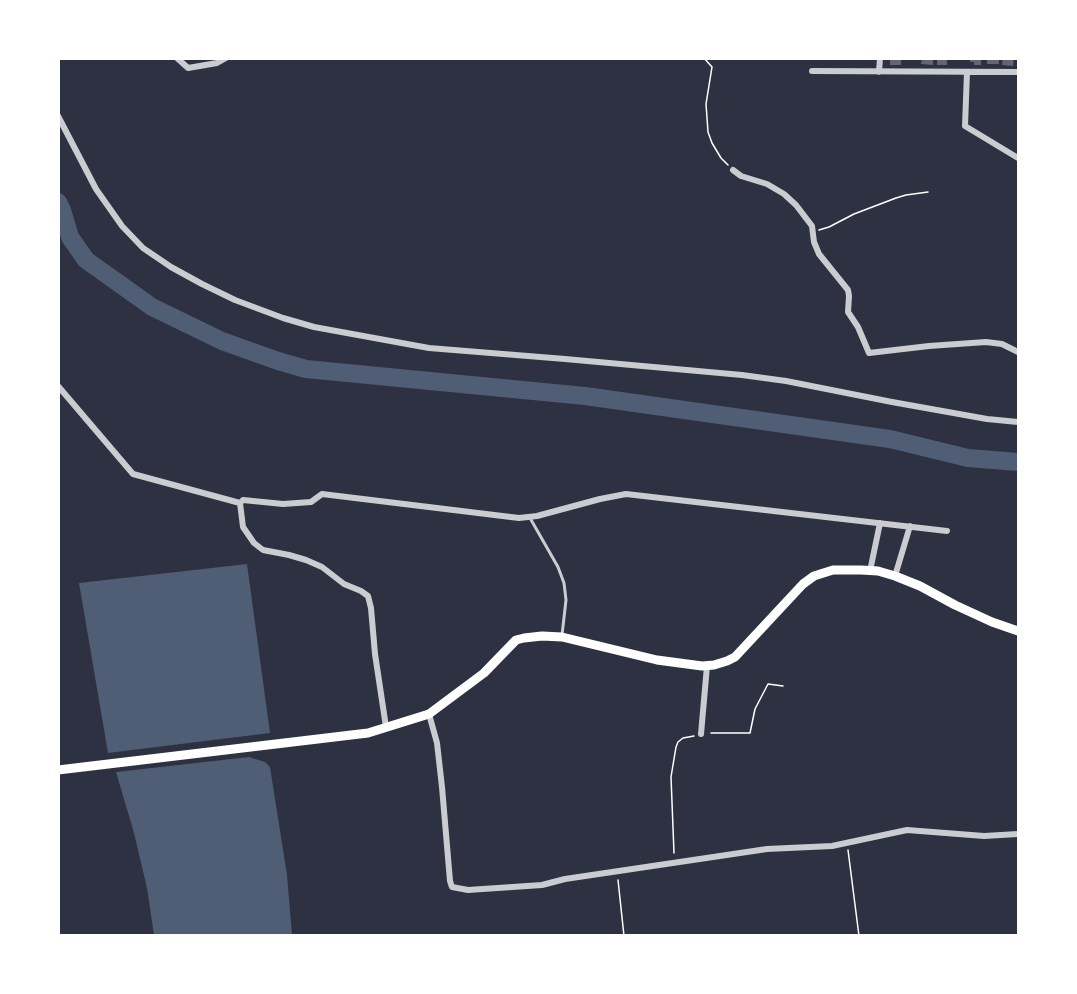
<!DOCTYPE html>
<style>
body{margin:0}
#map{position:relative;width:1077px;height:994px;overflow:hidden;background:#2d3142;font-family:Commissioner,sans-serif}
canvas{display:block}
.frame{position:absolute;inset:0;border:60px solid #fff;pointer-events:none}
</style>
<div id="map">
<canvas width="1077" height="994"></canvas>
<div class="frame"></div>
</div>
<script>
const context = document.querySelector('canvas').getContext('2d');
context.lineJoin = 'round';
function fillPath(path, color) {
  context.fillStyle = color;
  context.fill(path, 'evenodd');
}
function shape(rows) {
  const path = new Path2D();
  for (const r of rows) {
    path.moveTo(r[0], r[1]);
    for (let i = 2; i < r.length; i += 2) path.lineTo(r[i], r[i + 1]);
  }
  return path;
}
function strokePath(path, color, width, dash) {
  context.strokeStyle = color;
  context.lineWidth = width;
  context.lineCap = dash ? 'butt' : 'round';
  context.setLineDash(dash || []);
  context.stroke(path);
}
fillPath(shape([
 [247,564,270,733,108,753,79,583],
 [249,757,265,762,270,767,287,875,292,935,154,935,147,888,134,833,116,772]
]), '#4f5d75');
strokePath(shape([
 [58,202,62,210,70,237,86,260,152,307,222,341,278,361,306,369,585,396,890,439,968,458,1018,462]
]), '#4f5d75', 18);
fillPath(shape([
 [890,58,901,58,901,65,890,65],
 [922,58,933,58,933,65,921,64],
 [937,58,947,58,947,65,937,65],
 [970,58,981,58,981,65,974,65,974,62,970,62],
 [987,58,999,58,999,64,987,64],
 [1003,58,1014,58,1013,66,1002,65]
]), '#626471');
strokePath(shape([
 [704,58,712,67,706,104,708,132,712,143,721,158,728,165],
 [819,230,829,227,854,214,896,198,906,195,928,192],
 [711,733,750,733,755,709,768,684,783,686],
 [848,850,859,936],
 [674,853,671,777,676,747,678,742,683,738,694,736],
 [618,880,624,936]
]), '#fff', 1.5);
strokePath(shape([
 [530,518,558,567,564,583,566,600,562,635]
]), '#caccd0', 3);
strokePath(shape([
 [177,58,188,68,217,63,226,58],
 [812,71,1018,72],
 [879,72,880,58],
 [967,72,965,126,1018,158],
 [58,116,96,189,122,226,143,248,171,267,202,284,235,300,283,318,314,327,429,348,565,359,742,375,786,381,892,402,987,419,1018,422],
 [733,170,741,176,767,184,784,194,796,205,812,226,814,242,819,254,848,290,849,296,848,312,858,327,869,353,929,346,986,342,1002,344,1018,352],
 [58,386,133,474,240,503,243,527,254,543,263,550,289,555,306,560,322,567,344,584,361,591,368,596,371,608,375,654,386,727],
 [240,503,243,500,283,504,311,502,322,494,519,518,537,516,600,499,626,494,947,531],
 [870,571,880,523],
 [895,576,910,526],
 [429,714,437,743,442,787,450,881,452,887,468,890,542,885,565,879,767,849,832,846,907,830,984,836,1018,834],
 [701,734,707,666]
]), '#caccd0', 6);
strokePath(shape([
 [58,770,368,733,429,714,484,673,516,640,524,638,542,636,562,637,657,660,702,666,714,665,727,661,735,657,803,584,814,576,833,570,861,570,878,571,895,576,920,586,955,605,992,622,1018,631]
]), '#fff', 9);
</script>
